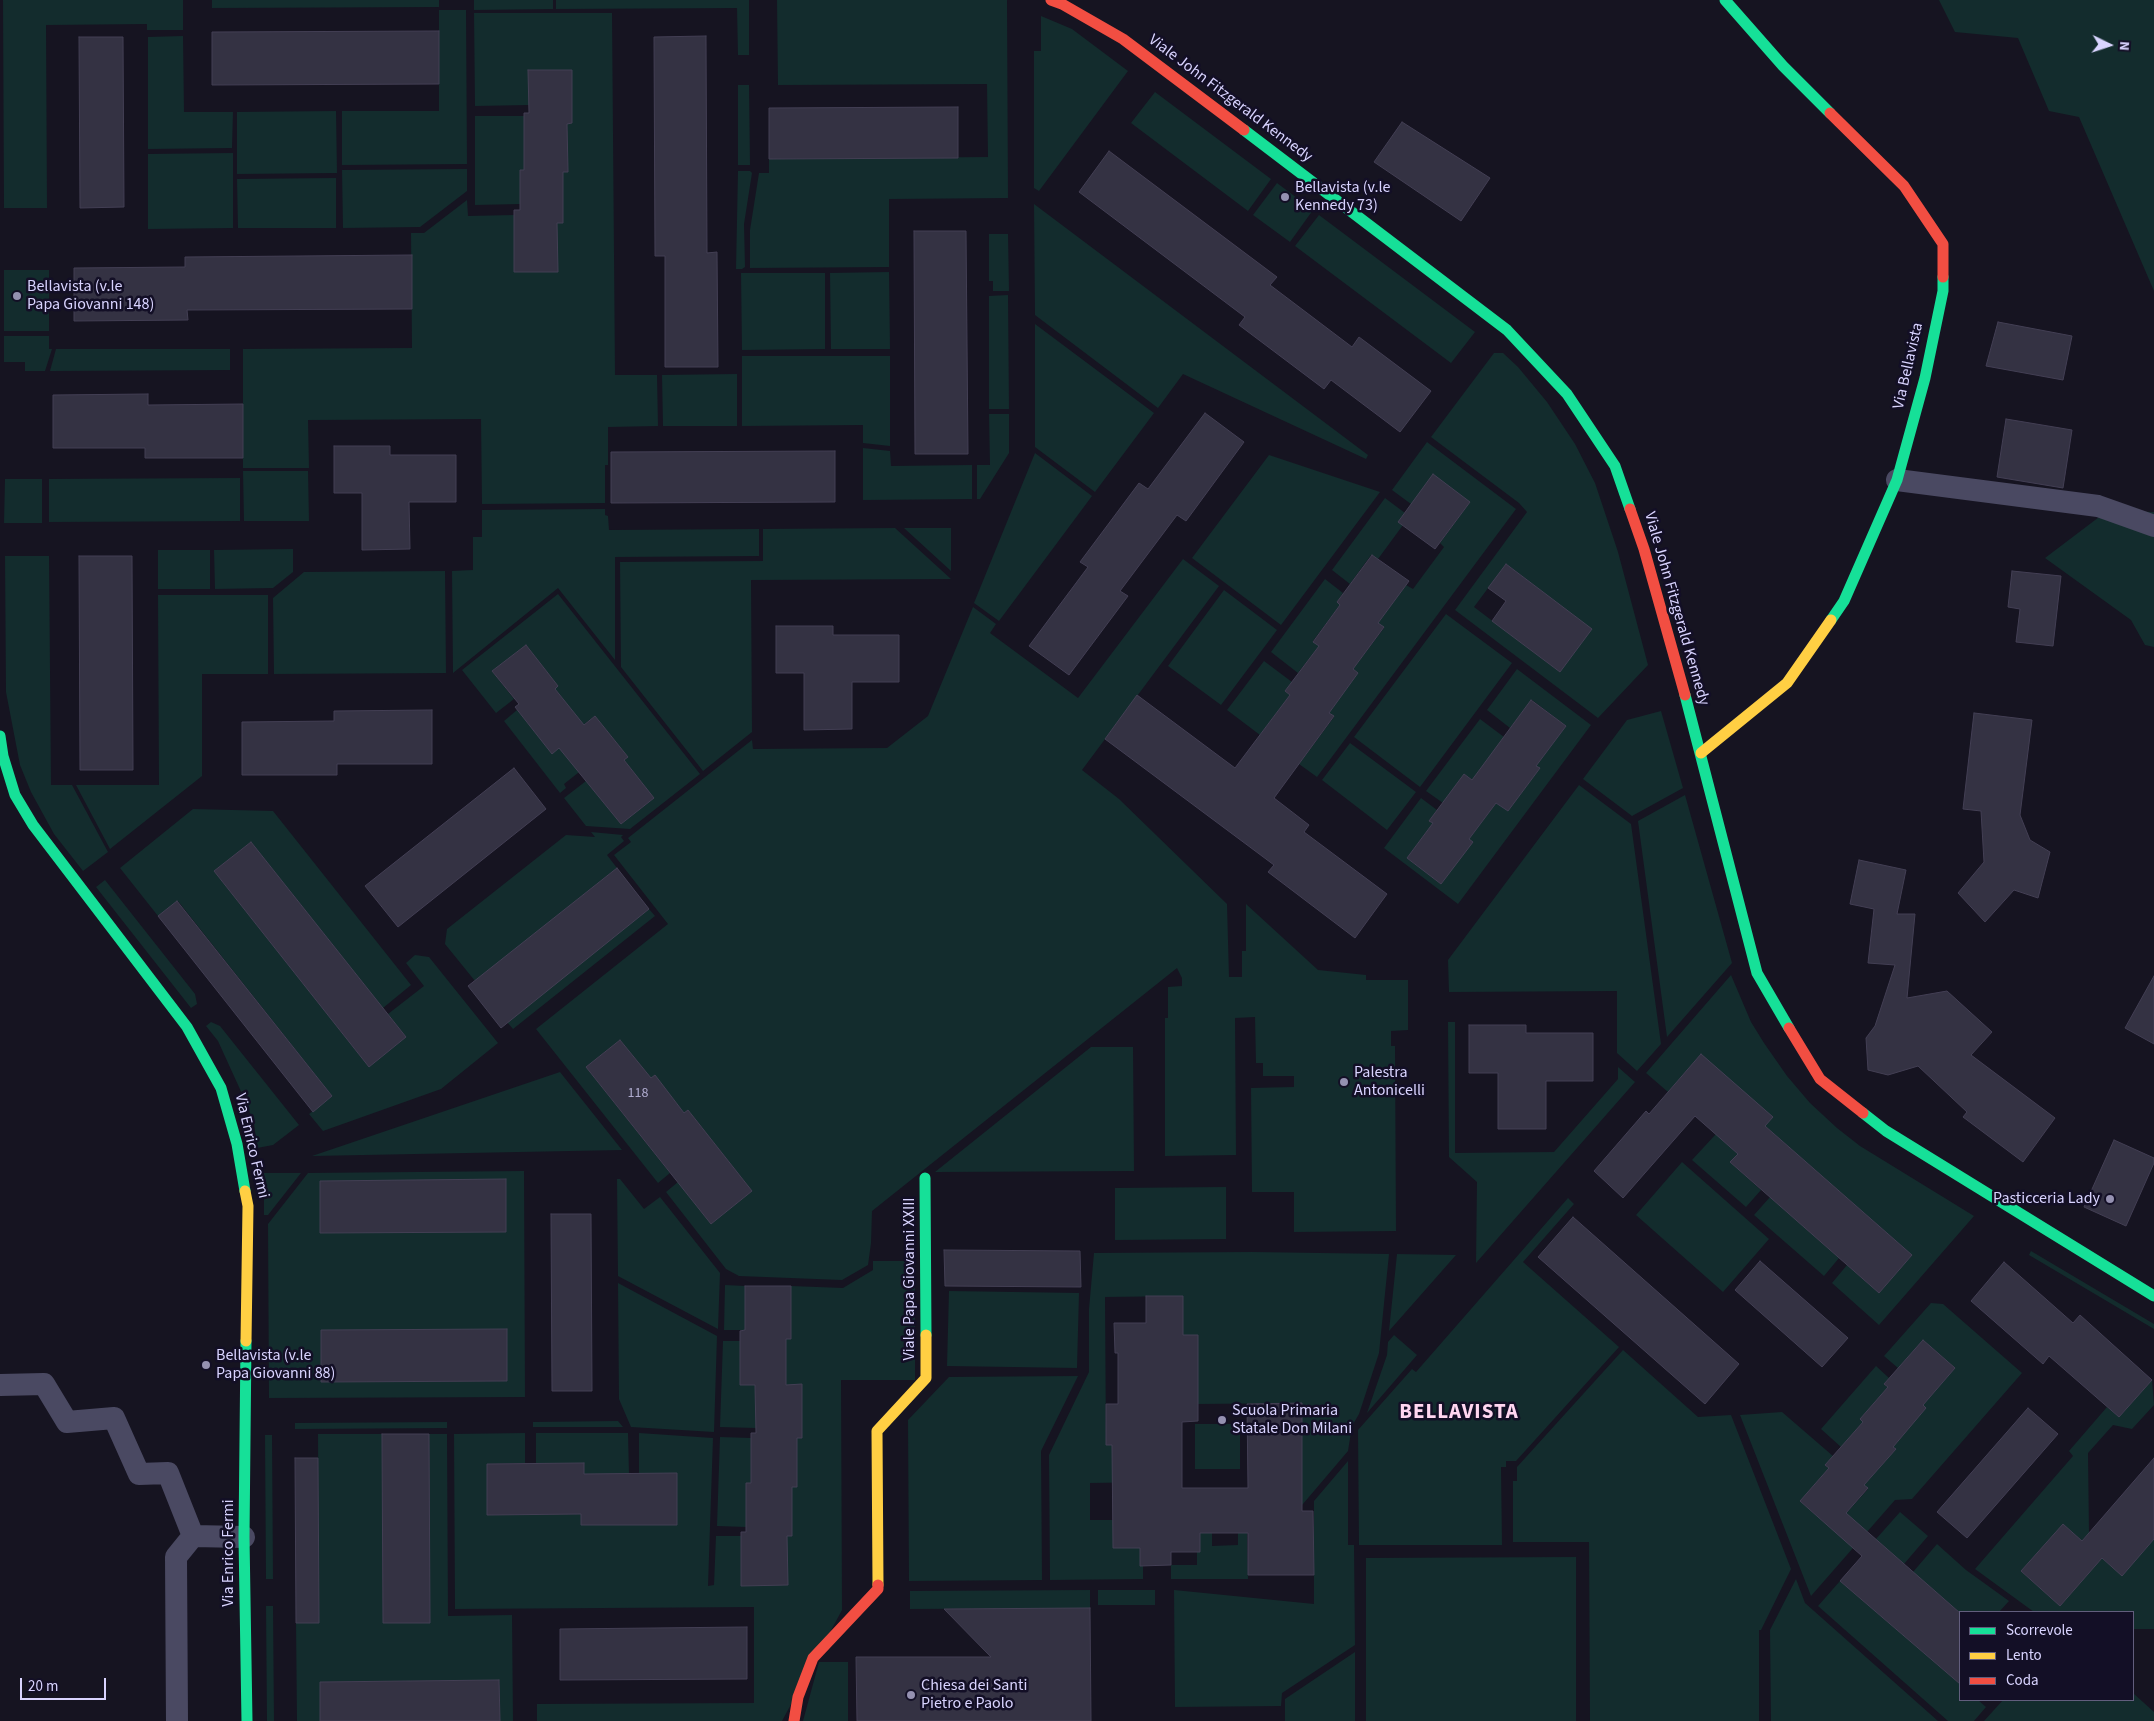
<!DOCTYPE html>
<style>
body{margin:0}
#map{position:relative;width:2154px;height:1721px;overflow:hidden;background:#161421;font-family:"Source Sans 3",sans-serif}
canvas{display:block}
.legend{position:absolute;left:1959px;top:1611px;width:175px;height:90px;box-sizing:border-box;background:#130f26;border:1px solid #625e7d;margin:0;padding:6px 9px;list-style:none;font-size:15px;color:#d9d4ff}
.legend li{display:flex;align-items:center;gap:10px;height:25px}
.legend b{width:25px;border:1px solid #625e7d}
.north{position:absolute;left:2084px;top:20px;width:50px;height:50px;-webkit-text-stroke:4px #130f26;paint-order:stroke;rotate:94deg;font-size:14px;font-weight:700;line-height:20px;text-align:center;color:#d9d4ff}
.north::after{content:'';display:block;margin:auto;width:18px;height:22px;background:#d9d4ff;clip-path:polygon(50% 0,100% 100%,50% 72%,0 100%)}
.scale{position:absolute;left:20px;top:1678px;width:86px;height:22px;box-sizing:border-box;border:2px solid #d9d4ff;border-top:0;padding-left:6px;font-size:15px;line-height:18px;white-space:nowrap;color:#d9d4ff;-webkit-text-stroke:4px #130f26;paint-order:stroke}
</style>
<div id="map">
<canvas width="2154" height="1721"></canvas>
<ul class="legend">
<li><b style="height:6px;background:#16e098"></b>Scorrevole</li>
<li><b style="height:6px;background:#ffcf43"></b>Lento</li>
<li><b style="height:6px;background:#f24e42"></b>Coda</li>
</ul>
<div class="north">N</div>
<div class="scale">20 m</div>
</div>
<script>
const context = document.querySelector('canvas').getContext('2d');
context.lineJoin = 'round';
function fillPath(path, color) {
  context.fillStyle = color;
  context.fill(path, 'evenodd');
}
function shape(rows) {
  const path = new Path2D();
  for (const r of rows) {
    path.moveTo(r[0], r[1]);
    for (let i = 2; i < r.length; i += 2) path.lineTo(r[i], r[i + 1]);
  }
  return path;
}
function strokePath(path, color, width, dash) {
  context.strokeStyle = color;
  context.lineWidth = width;
  context.lineCap = dash ? 'butt' : 'round';
  context.setLineDash(dash || []);
  context.stroke(path);
}
function label(font, color, halo, rows, align = 'center') {
  context.font = font + ' "Source Sans 3",sans-serif';
  context.lineWidth = 5;
  context.setLineDash([]);
  context.textBaseline = 'middle';
  context.strokeStyle = halo;
  context.fillStyle = color;
  for (const [text, x, y, turn = 0] of rows) {
    context.save();
    context.translate(x, y);
    context.rotate((+turn || 0) * Math.PI / 180);
    context.textAlign = isNaN(turn) ? turn : align;
    if (halo) context.strokeText(text, 0, 0);
    context.fillText(text, 0, 0);
    context.restore();
  }
}
fillPath(shape([
 [3,0,183,0,183,30,147,30,147,24,46,25,47,208,4,208],
 [212,0,439,0,439,7,212,8],
 [474,0,553,0,553,9,474,10],
 [556,0,749,0,749,55,738,55,737,8,556,9],
 [777,0,1007,0,1008,198,889,199,889,267,750,268,750,230,759,173,769,173,769,159,988,157,987,84,778,85],
 [1939,0,2154,0,2154,291,2079,117,2049,111,2018,38,1955,32],
 [439,10,466,10,467,164,342,165,342,111,439,111],
 [474,13,612,13,615,375,657,375,658,426,608,427,608,465,605,465,605,503,482,504,481,419,308,420,309,468,243,468,243,349,412,348,411,233,424,233,467,200,468,216,514,215,514,272,557,272,557,223,563,223,563,172,568,172,567,124,529,105,475,106],
 [1041,16,1072,29,1128,71,1039,191,1034,188,1034,51,1041,51],
 [183,36,184,112,233,112,232,148,148,149,148,37],
 [738,85,749,85,750,165,738,165],
 [1155,92,1271,179,1248,211,1131,123],
 [336,111,337,173,237,174,237,112],
 [475,116,524,116,524,170,520,170,520,204,475,205],
 [233,153,233,228,148,229,148,154],
 [467,169,467,191,420,227,343,228,342,170],
 [738,171,750,171,752,173,744,224,745,267,742,269,736,269],
 [336,178,336,228,238,228,237,179],
 [1277,183,1313,210,1290,242,1253,215],
 [1034,204,1368,455,1366,459,1183,374,1158,408,1035,315],
 [1319,215,1475,332,1451,363,1295,246],
 [989,234,1008,234,1009,291,993,291,993,281,989,281],
 [4,270,49,270,49,331,4,331],
 [889,272,890,349,831,349,830,273],
 [741,273,825,273,825,349,742,350],
 [1008,295,1009,409,989,409,989,296],
 [1035,324,1154,413,1095,492,1035,447],
 [4,336,49,336,49,349,52,349,45,371,25,371,25,362,4,362],
 [56,349,230,349,230,370,50,371],
 [1494,353,1503,353,1518,367,1547,402,1575,444,1595,483,1618,552,1648,665,1598,718,1455,610,1527,512,1519,503,1431,437],
 [1506,564,1591,629,1560,672,1474,607],
 [742,356,890,356,890,446,863,443,863,425,742,426],
 [737,374,737,426,663,426,662,375],
 [989,414,1009,414,1009,453,980,499,977,499,977,465,990,465],
 [1427,442,1516,509,1317,777,1299,764,1334,717,1329,713,1358,673,1353,669,1384,628,1378,623,1406,585,1413,589,1444,547,1440,543,1470,502,1411,504,1392,490],
 [863,448,890,451,891,466,972,465,972,499,863,500],
 [1035,453,1092,496,999,621,974,603],
 [1269,455,1380,492,1281,625,1192,558],
 [243,471,308,471,309,521,244,521],
 [240,478,240,521,49,522,49,479],
 [5,479,42,479,42,523,4,523],
 [1385,498,1405,513,1403,525,1378,559,1371,555,1350,584,1332,570],
 [605,509,605,515,608,516,609,530,759,529,759,556,615,557,615,660,558,588,453,673,452,571,473,570,473,537,482,537,482,510],
 [2107,511,2154,512,2154,647,2145,645,2131,620,2045,558],
 [895,528,951,579,751,580,752,732,703,771,621,667,620,562,763,561,763,529],
 [904,528,951,528,951,571],
 [293,549,293,572,273,588,215,589,214,550],
 [158,550,210,550,210,589,158,589],
 [5,556,49,556,51,785,72,785,108,852,83,871,54,834,31,792,20,765,6,692],
 [1183,559,1219,586,1082,770,1119,799,1227,904,1229,977,1242,977,1242,951,1246,951,1246,904,1318,970,1366,975,1366,980,1408,980,1408,1030,1391,1031,1391,1046,1395,1046,1396,1231,1294,1232,1294,1192,1252,1192,1251,1088,1294,1087,1294,1076,1263,1076,1263,1063,1256,1063,1255,1017,1235,1018,1236,1155,1165,1156,1165,1018,1168,1018,1168,987,1182,986,1182,978,1177,968,872,1211,871,1243,868,1265,842,1280,739,1276,726,1269,666,1192,678,1182,711,1224,752,1191,688,1110,684,1113,655,1076,651,1078,620,1040,586,1067,670,1173,658,1183,536,1029,668,924,614,855,631,842,628,838,752,740,753,749,887,748,928,716,973,607,996,624,990,633,1078,698],
 [445,571,446,673,274,674,273,598,304,572],
 [1325,579,1343,593,1337,602,1340,605,1313,641,1319,646,1298,673,1271,652],
 [1224,590,1277,630,1221,705,1168,666],
 [558,594,700,774,630,829,586,826,564,798,586,781,621,824,654,798,624,760,628,757,595,716,583,725,555,689,558,686,526,645,492,671,514,699,496,713,462,670],
 [158,595,268,595,268,674,202,674,202,776,110,849,76,785,159,785],
 [1446,614,1512,663,1420,787,1354,737],
 [1264,661,1292,682,1285,691,1290,695,1260,735,1227,710],
 [1517,669,1591,725,1458,904,1384,848,1421,798,1437,810,1429,821,1433,823,1407,858,1441,884,1469,839,1496,803,1508,811,1539,769,1536,766,1566,726,1532,700,1510,728,1487,710],
 [517,710,552,753,564,744,583,769,564,784,566,788,560,793,504,721],
 [1661,711,1683,788,1632,816,1583,779,1627,720],
 [1480,719,1504,737,1475,782,1464,774,1443,803,1426,791],
 [1350,743,1416,792,1387,830,1322,780],
 [1579,785,1631,824,1661,1044,1637,1071,1617,1053,1617,991,1449,992,1448,960],
 [1685,795,1732,963,1667,1037,1638,821],
 [193,809,273,811,411,985,383,1008,251,842,214,871,369,1067,406,1037,388,1014,424,986,406,963,415,955,429,957,498,1043,441,1089,323,1131,309,1114,332,1096,178,901,158,916,120,868],
 [591,832,623,835,621,837,624,841,607,855,617,868,475,981,445,944,447,929,566,835,595,837],
 [105,880,195,994,197,1004,191,1008,96,887],
 [649,909,655,916,513,1029,507,1022],
 [1731,975,1751,1022,1764,1043,1787,1076,1810,1103,1837,1128,1860,1146,1974,1216,1879,1325,1832,1283,1847,1265,1879,1293,1912,1255,1765,1126,1701,1054,1668,1092,1646,1073],
 [211,1022,220,1026,299,1125,273,1145,257,1148,254,1123,244,1098,218,1041,206,1026],
 [1448,1022,1455,1022,1455,1153,1554,1152,1618,1079,1618,1067,1635,1082,1476,1263,1477,1182,1449,1157],
 [1091,1047,1133,1047,1134,1171,935,1172],
 [560,1072,622,1150,312,1156],
 [1716,1134,1738,1154,1730,1162,1761,1190,1746,1207,1692,1160],
 [1682,1162,1769,1239,1723,1292,1636,1215],
 [524,1171,525,1397,269,1398,268,1224,308,1173],
 [321,1330,507,1381,322,1382],
 [264,1173,301,1173,268,1215,264,1215],
 [617,1179,620,1179,644,1209,660,1197,720,1273,718,1329,618,1276],
 [1226,1187,1226,1239,1115,1240,1115,1188],
 [1770,1197,1839,1258,1824,1276,1754,1215],
 [1568,1198,1574,1204,1523,1262,1619,1347,1516,1461,1506,1461,1506,1467,1501,1467,1502,1545,1359,1545,1358,1430,1412,1369,1416,1372],
 [2031,1251,2154,1324,2154,1329,2029,1255],
 [1252,1252,1389,1254,1379,1353,1359,1414,1352,1426,1348,1451,1297,1511,1302,1485,1302,1403,1198,1404,1198,1336,1183,1335,1183,1296,1105,1297,1106,1445,1142,1444,1152,1482,1090,1483,1090,1520,1113,1520,1140,1548,1140,1565,1143,1566,1143,1579,1050,1580,1049,1455,1089,1372,1089,1309,1094,1253],
 [1397,1254,1456,1255,1389,1331],
 [873,1261,915,1261,915,1380,841,1380,842,1610,782,1721,537,1721,537,1704,754,1703,754,1607,455,1609,454,1434,525,1433,525,1463,487,1464,488,1515,581,1514,581,1525,677,1524,677,1474,639,1474,639,1433,713,1438,708,1586,714,1585,716,1536,741,1536,742,1585,787,1585,787,1536,792,1536,792,1487,797,1486,797,1438,802,1438,802,1385,786,1385,786,1339,791,1339,791,1286,843,1288,873,1270],
 [618,1283,717,1336,714,1432,631,1427,619,1399],
 [725,1285,745,1286,745,1330,724,1330],
 [949,1291,1079,1293,1077,1368,947,1366],
 [1931,1303,1943,1304,2022,1373,1912,1499,1895,1500,1811,1596,1740,1415,1782,1412,1833,1456,1825,1465,1829,1468,1800,1501,1832,1529,1868,1489,1864,1485,1896,1449,1893,1447,1926,1408,1923,1405,1955,1368,1923,1340,1898,1368,1884,1356],
 [1394,1335,1417,1355,1367,1413,1387,1355,1388,1342],
 [723,1341,740,1341,740,1385,755,1385,756,1428,720,1427],
 [1623,1350,1698,1417,1731,1415,1791,1569,1761,1630,1759,1630,1759,1721,1590,1721,1589,1542,1513,1542,1513,1481,1517,1481,1517,1467],
 [1876,1366,1889,1378,1884,1384,1888,1387,1860,1419,1863,1422,1841,1447,1821,1429],
 [1078,1376,1041,1451,1042,1580,909,1581,908,1420,949,1377],
 [2152,1380,2154,1405,2132,1429,2113,1425,2088,1453,2089,1533,2082,1541,2063,1524,2021,1571,2060,1606,2102,1558,2122,1575,2154,1539,2154,1629,2133,1629,2133,1612,2034,1612,1975,1569,2073,1456,2069,1451,2107,1407,2119,1417],
 [618,1421,623,1427,533,1427,533,1422],
 [447,1422,447,1428,295,1429,295,1423],
 [1195,1424,1240,1424,1240,1469,1195,1469],
 [536,1433,628,1433,629,1474,584,1474,584,1463,536,1463],
 [318,1434,382,1434,383,1623,430,1622,429,1434,447,1434,448,1616,512,1615,513,1721,500,1721,499,1680,320,1682,320,1721,297,1721,296,1623,319,1623],
 [265,1435,272,1435,273,1579,266,1579],
 [720,1437,751,1438,751,1483,746,1483,746,1527,717,1526],
 [1348,1461,1348,1545,1354,1545,1355,1645,1282,1693,1281,1706,1175,1707,1174,1590,1314,1604,1314,1501],
 [1900,1512,1928,1536,1904,1564,1876,1539],
 [1199,1513,1212,1533,1212,1546,1238,1545,1238,1533,1247,1532,1248,1579,1171,1579,1171,1565,1197,1565,1197,1552,1200,1552],
 [1937,1544,1966,1570,2009,1601,1999,1612,1960,1613,1913,1572],
 [1576,1557,1576,1721,1366,1721,1366,1558],
 [1796,1579,1805,1603,1938,1721,1771,1721,1770,1630],
 [1840,1581,1960,1684,1960,1700,1978,1700,1986,1707,1974,1721,1948,1721,1818,1606],
 [1090,1590,1090,1608,910,1609,910,1591],
 [1098,1590,1155,1590,1155,1605,1098,1605],
 [266,1606,273,1606,274,1721,267,1721],
 [1355,1652,1355,1721,1285,1721,1285,1699],
 [819,1662,848,1662,848,1721,803,1721],
 [2133,1693,2154,1712,2154,1721,1984,1721,2003,1700,2133,1700]
]), '#132c2d');
const building = shape([
 [439,31,439,84,212,85,212,32,439,31],
 [706,36,707,253,717,252,718,367,665,367,665,256,655,256,654,37,706,36],
 [79,37,123,37,124,207,80,208,79,37],
 [528,70,572,70,572,123,567,124,568,172,563,172,563,223,557,223,558,272,514,272,514,210,520,210,520,170,524,170,524,113,529,113,528,70],
 [958,107,958,158,769,159,769,108,958,107],
 [1402,122,1490,178,1461,221,1374,162,1402,122],
 [1109,151,1277,277,1270,285,1352,347,1359,337,1431,391,1400,432,1331,380,1324,389,1239,325,1245,317,1079,192,1109,151],
 [914,231,966,231,968,454,915,454,914,231],
 [412,255,412,309,187,310,188,320,74,321,74,268,185,267,185,257,412,255],
 [1998,322,2072,336,2063,380,1986,366,1998,322],
 [148,394,148,405,243,404,243,458,145,458,145,448,53,448,53,395,148,394],
 [1205,413,1244,442,1186,521,1177,515,1120,591,1128,596,1069,675,1029,646,1088,567,1080,562,1139,483,1148,489,1205,413],
 [2006,419,2072,430,2063,488,1997,477,2006,419],
 [334,446,390,446,390,455,456,455,456,502,409,502,410,549,362,550,362,493,334,493,334,446],
 [835,451,835,502,611,503,611,452,835,451],
 [1433,474,1470,502,1435,549,1398,522,1433,474],
 [1372,555,1409,581,1378,623,1384,627,1353,669,1358,673,1329,713,1334,716,1274,798,1309,825,1304,832,1387,894,1355,938,1268,872,1274,865,1105,739,1137,695,1235,768,1290,695,1285,691,1319,646,1313,642,1340,605,1337,602,1372,555],
 [79,556,132,556,133,770,80,770,79,556],
 [1506,564,1592,629,1560,672,1492,621,1506,601,1488,588,1506,564],
 [2012,571,2061,576,2053,646,2016,642,2020,609,2008,607,2012,571],
 [776,626,833,626,833,635,899,635,899,682,852,682,852,729,804,730,804,673,776,673,776,626],
 [526,645,558,686,555,689,584,725,595,716,628,757,624,760,654,798,621,824,559,748,552,754,515,707,519,704,492,671,526,645],
 [1531,700,1566,726,1536,766,1540,768,1508,811,1496,803,1469,839,1473,842,1441,884,1407,858,1433,823,1429,821,1464,774,1472,780,1531,700],
 [432,710,432,764,337,764,337,775,242,775,242,722,334,721,334,711,432,710],
 [1974,713,2032,720,2020,815,2030,840,2050,852,2038,898,2014,890,1985,922,1958,893,1984,862,1981,811,1963,809,1974,713],
 [514,768,546,809,398,927,365,886,514,768],
 [251,842,406,1037,369,1067,214,871,251,842],
 [1859,860,1906,870,1897,914,1915,914,1907,998,1947,991,1992,1032,1971,1055,2055,1118,2023,1162,1963,1117,1967,1112,1918,1066,1888,1075,1868,1070,1866,1038,1875,1026,1895,965,1868,963,1874,909,1850,904,1859,860],
 [617,868,649,909,501,1028,468,986,617,868],
 [177,901,332,1096,313,1112,158,916,177,901],
 [2154,976,2154,1044,2125,1028,2154,976],
 [1469,1025,1526,1025,1526,1033,1593,1033,1593,1081,1546,1081,1546,1129,1498,1129,1498,1073,1469,1073,1469,1025],
 [620,1040,651,1078,655,1075,684,1113,688,1110,752,1191,711,1224,586,1067,620,1040],
 [1701,1054,1773,1117,1765,1126,1912,1255,1879,1293,1730,1162,1738,1154,1695,1116,1623,1198,1594,1171,1646,1111,1649,1114,1701,1054],
 [2114,1140,2154,1158,2154,1163,2126,1226,2084,1207,2114,1140],
 [506,1179,506,1232,320,1233,320,1181,506,1179],
 [551,1214,591,1214,592,1391,552,1391,551,1214],
 [1573,1217,1739,1364,1705,1404,1538,1257,1573,1217],
 [944,1250,1080,1251,1081,1287,945,1286,944,1250],
 [1760,1261,1848,1338,1822,1367,1735,1290,1760,1261],
 [2004,1262,2073,1323,2080,1315,2152,1380,2119,1417,2049,1356,2043,1364,1971,1301,2004,1262],
 [745,1286,791,1286,791,1339,786,1339,786,1385,802,1384,802,1438,797,1438,797,1487,792,1487,792,1536,787,1536,788,1585,741,1586,741,1532,746,1532,746,1483,751,1483,751,1433,756,1433,755,1385,740,1385,740,1331,745,1330,745,1286],
 [1146,1296,1183,1296,1183,1335,1198,1335,1198,1421,1182,1422,1182,1488,1248,1488,1247,1404,1302,1403,1302,1511,1313,1511,1314,1575,1248,1575,1248,1533,1200,1533,1200,1552,1171,1552,1171,1565,1140,1566,1140,1548,1113,1548,1112,1445,1106,1445,1106,1404,1118,1404,1118,1353,1115,1353,1114,1323,1146,1323,1146,1296],
 [507,1329,507,1381,321,1382,321,1330,507,1329],
 [1923,1340,1955,1368,1923,1405,1926,1408,1893,1447,1896,1449,1864,1485,1868,1488,1846,1513,1960,1613,1960,1684,1840,1581,1862,1556,1800,1501,1829,1468,1825,1465,1863,1422,1860,1419,1888,1387,1884,1384,1923,1340],
 [2028,1408,2058,1434,1967,1538,1937,1512,2028,1408],
 [382,1434,429,1434,430,1623,383,1623,382,1434],
 [295,1458,318,1458,319,1623,296,1623,295,1458],
 [2154,1458,2154,1539,2122,1576,2102,1558,2060,1606,2021,1571,2063,1524,2082,1541,2154,1458],
 [584,1463,584,1474,677,1473,677,1525,581,1525,581,1514,487,1515,487,1464,584,1463],
 [1090,1608,1091,1721,857,1721,856,1657,991,1657,944,1609,1090,1608],
 [747,1627,747,1679,560,1680,560,1629,747,1627],
 [499,1680,500,1721,320,1721,320,1682,499,1680]
]);
fillPath(building, '#343243');
strokePath(building, '#433f54', 1);
strokePath(shape([
 [1897,480,2098,506,2154,526],
 [0,1385,44,1384,67,1422,114,1418,139,1474,168,1473,193,1536,244,1537],
 [177,1721,176,1557,193,1536]
]), '#4a4962', 22);
strokePath(shape([
 [1725,0,1783,66,1830,113],
 [1244,130,1507,330,1567,394,1615,466,1630,509],
 [1831,620,1844,601,1897,480,1925,378,1943,291,1943,277],
 [1685,695,1757,973,1789,1028],
 [0,736,3,756,15,795,33,825,187,1027,221,1088,237,1144,245,1191],
 [1863,1113,1886,1131,2154,1296],
 [925,1178,926,1335],
 [246,1341,244,1537,247,1721]
]), '#16e098', 11);
strokePath(shape([
 [1701,753,1787,683,1831,620],
 [245,1191,248,1206,246,1341],
 [878,1585,877,1431,926,1378,926,1335]
]), '#ffcf43', 11);
strokePath(shape([
 [1051,0,1062,4,1123,39,1244,130],
 [1830,113,1904,186,1943,244,1943,277],
 [1630,509,1644,549,1685,695],
 [1789,1028,1820,1079,1863,1113],
 [794,1721,798,1697,813,1658,878,1589,878,1585]
]), '#f24e42', 11);
for (const [x, y, r, color] of [
 [1285,197,5,"#9591b1"],
 [17,296,5,"#9591b1"],
 [1344,1082,5,"#9591b1"],
 [2110,1199,5,"#9591b1"],
 [206,1365,5,"#9591b1"],
 [1222,1420,5,"#9591b1"],
 [911,1695,5,"#9591b1"]
]) {
  const dot = new Path2D();
  dot.arc(x, y, r, 0, 2 * Math.PI);
  context.fillStyle = color;
  context.fill(dot);
  strokePath(dot, '#130f26', 2);
}
label('14px', '#b0acd0', null, [
 ["118",638,1094]
]);
label('16px', '#d9d4ff', '#130f26', [
 ["Viale John Fitzgerald Kennedy",1230,99,37],
 ["Via Bellavista",1909,366,-77],
 ["Viale John Fitzgerald Kennedy",1676,609,74],
 ["Via Enrico Fermi",251,1146,77],
 ["Viale Papa Giovanni XXIII",910,1279,-90],
 ["Via Enrico Fermi",229,1553,-90]
]);
label('16px', '#d9d4ff', '#130f26', [
 ["Bellavista (v.le",1295,188],
 ["Kennedy 73)",1295,206],
 ["Bellavista (v.le",27,287],
 ["Papa Giovanni 148)",27,305],
 ["Palestra",1354,1073],
 ["Antonicelli",1354,1091],
 ["Pasticceria Lady",2100,1199,"right"],
 ["Bellavista (v.le",216,1356],
 ["Papa Giovanni 88)",216,1374],
 ["Scuola Primaria",1232,1411],
 ["Statale Don Milani",1232,1429],
 ["Chiesa dei Santi",921,1686],
 ["Pietro e Paolo",921,1704]
], 'left');
context.letterSpacing = '1px';
label('bold 21px', '#ffd6f0', '#130f26', [
 ["BELLAVISTA",1459,1413]
]);
context.letterSpacing = '0px';
</script>
